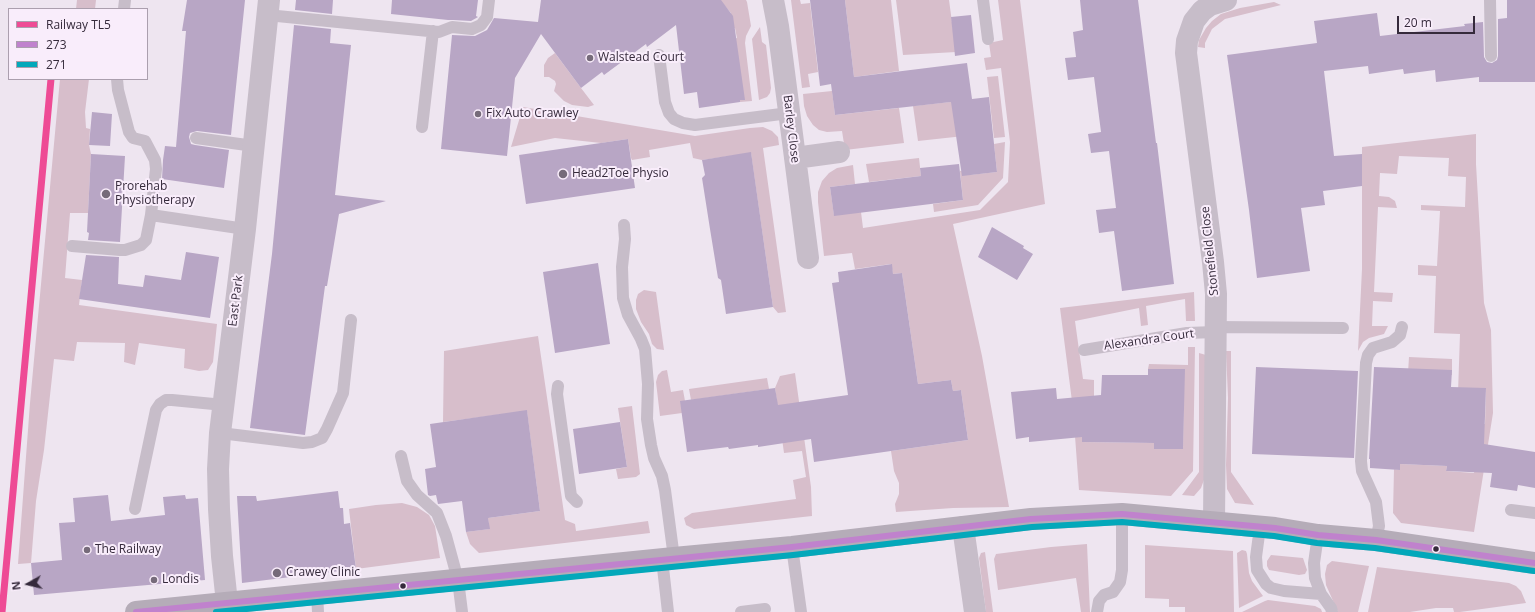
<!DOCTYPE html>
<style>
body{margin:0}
#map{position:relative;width:1535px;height:612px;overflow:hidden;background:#eee5f0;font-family:"Open Sans",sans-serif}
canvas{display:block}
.legend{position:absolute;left:8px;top:8px;width:140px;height:72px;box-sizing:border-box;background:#f9edfb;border:1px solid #ab9fae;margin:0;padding:5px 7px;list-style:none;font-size:12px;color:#352a3b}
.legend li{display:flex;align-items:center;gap:8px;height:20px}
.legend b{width:20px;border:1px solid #ab9fae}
.north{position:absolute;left:8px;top:564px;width:40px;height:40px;-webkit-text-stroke:3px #f9edfb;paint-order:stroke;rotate:262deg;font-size:11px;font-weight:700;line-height:16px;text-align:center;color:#352a3b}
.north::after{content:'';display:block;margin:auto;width:14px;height:18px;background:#352a3b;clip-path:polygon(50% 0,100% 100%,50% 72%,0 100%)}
.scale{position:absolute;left:1397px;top:16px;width:78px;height:18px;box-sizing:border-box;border:2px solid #352a3b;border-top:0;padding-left:5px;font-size:12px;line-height:14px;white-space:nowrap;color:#352a3b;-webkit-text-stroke:3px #f9edfb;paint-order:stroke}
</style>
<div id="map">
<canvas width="1535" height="612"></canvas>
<ul class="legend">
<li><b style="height:5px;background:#ee4b95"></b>Railway TL5</li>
<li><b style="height:5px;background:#c082cd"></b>273</li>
<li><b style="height:5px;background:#03a8ba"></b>271</li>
</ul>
<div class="north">N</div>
<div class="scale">20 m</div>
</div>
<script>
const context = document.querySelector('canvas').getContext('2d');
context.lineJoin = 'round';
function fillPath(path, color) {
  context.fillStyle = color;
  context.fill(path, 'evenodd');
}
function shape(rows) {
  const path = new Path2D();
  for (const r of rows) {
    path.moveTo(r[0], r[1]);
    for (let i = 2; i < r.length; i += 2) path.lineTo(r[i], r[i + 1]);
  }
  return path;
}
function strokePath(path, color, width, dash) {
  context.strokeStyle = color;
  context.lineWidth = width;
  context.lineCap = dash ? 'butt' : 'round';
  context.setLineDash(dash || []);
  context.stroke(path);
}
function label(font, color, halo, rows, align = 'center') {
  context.font = font + ' "Open Sans",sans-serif';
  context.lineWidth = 4;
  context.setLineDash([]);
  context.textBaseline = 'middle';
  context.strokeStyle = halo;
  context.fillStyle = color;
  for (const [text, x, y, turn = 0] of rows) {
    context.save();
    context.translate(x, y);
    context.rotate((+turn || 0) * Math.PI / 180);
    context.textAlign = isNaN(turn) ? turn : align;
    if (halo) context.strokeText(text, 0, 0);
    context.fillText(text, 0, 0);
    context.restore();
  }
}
fillPath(shape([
 [77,0,96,0,95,9,76,9],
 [715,0,746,0,747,2,751,26,746,36,745,43,752,101,740,102,740,100,744,100,732,39,737,38,735,28,731,29,731,13,725,6],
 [791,0,800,0,801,4,810,3,818,72,808,74,810,87,802,88],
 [845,0,891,0,899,71,854,77],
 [896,0,949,0,956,52,903,55],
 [998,0,1020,0,1045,204,953,224,982,356,1009,507,953,508,896,512,895,504,899,494,899,483,894,471,891,451,968,440,961,390,953,391,951,380,918,384,902,273,893,274,891,264,855,269,852,253,824,256,818,202,818,192,822,181,829,173,837,168,853,165,855,184,830,187,834,215,861,212,863,228,980,210,1008,182,1010,142,1001,68,986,70,984,58,991,57,989,43,1003,40],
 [1274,2,1281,5,1225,19,1212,29,1205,43,1205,48,1198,47,1199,40,1206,28,1212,21,1221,14,1240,8],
 [760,27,762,42,766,45,771,88,770,93,767,97,759,100,752,39],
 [555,53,581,88,594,105,588,107,572,105,564,101,554,91,556,84,555,81,549,77,544,77,544,65,548,58],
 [998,76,1005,137,994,138,987,77],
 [60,79,89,79,85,112,86,128,90,129,89,145,91,154,88,213,70,213,65,278,82,280,79,305,217,324,213,362,208,370,199,371,184,368,185,349,139,343,135,365,124,362,125,343,77,342,74,361,54,359,44,450,36,501,31,563,18,564,30,403],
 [832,91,835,115,899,108,904,143,845,150,842,131,827,132,819,130,813,125,807,116,804,106,803,94],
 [960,101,964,136,918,141,913,106],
 [523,107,695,136,750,128,763,127,772,131,778,137,779,145,763,148,786,312,778,313,773,307,751,153,702,160,693,158,690,143,649,150,650,157,632,160,631,158,628,139,601,143,555,138,511,147],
 [1476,134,1476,164,1484,303,1491,330,1493,413,1474,532,1401,523,1393,513,1394,469,1400,470,1400,464,1447,466,1446,471,1474,473,1477,424,1485,424,1486,388,1469,388,1458,393,1460,334,1434,333,1436,276,1418,275,1418,265,1437,266,1440,211,1421,210,1421,205,1465,207,1466,177,1448,176,1449,158,1399,156,1397,174,1380,173,1379,196,1389,197,1395,201,1397,208,1378,207,1374,292,1393,293,1392,302,1373,301,1372,326,1388,326,1384,334,1369,338,1363,342,1358,351,1362,269,1362,147],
 [1005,142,1003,178,978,205,934,212,933,204,963,200,960,171,968,170,969,175,997,172,994,144],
 [919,158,921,176,869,182,866,164],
 [644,290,656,292,664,350,657,349,652,344,649,334,641,322,636,309,636,300,638,294],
 [1194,292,1195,321,1186,321,1185,299,1146,306,1148,325,1141,326,1139,308,1075,321,1083,379,1094,380,1094,401,1082,401,1082,442,1154,443,1155,449,1183,449,1184,370,1148,369,1149,364,1188,365,1188,347,1195,347,1193,471,1171,496,1079,490,1073,409,1060,308],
 [538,336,565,520,575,524,576,531,648,521,650,533,479,553,470,544,466,532,489,529,488,518,540,511,527,411,443,422,444,351],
 [1226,351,1231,351,1231,472,1254,505,1235,503,1227,489,1226,465,1228,398],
 [1199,353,1206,355,1205,477,1201,488,1194,496,1182,495,1199,472],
 [1409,357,1452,359,1452,375,1408,373],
 [667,370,671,392,683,390,685,401,682,413,660,416,656,382,658,375,662,371],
 [795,373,811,487,812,516,694,529,686,525,684,518,692,513,796,499,793,480,806,477,802,451,784,453,775,388,780,376],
 [767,378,769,389,691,400,689,389],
 [632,406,640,474,636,477,618,479,616,469,627,467,618,408],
 [402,503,417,507,429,515,435,526,440,558,356,569,349,509,376,505],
 [1087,544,1090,612,1081,612,1076,578,998,590,994,559,996,554,1051,547],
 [1145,545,1233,551,1234,612,1185,612,1185,607,1169,607,1169,599,1145,598],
 [1242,550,1246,551,1247,554,1249,573,1252,581,1263,596,1239,608,1237,553],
 [985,552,993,612,986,612,979,558,981,553],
 [1271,555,1303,558,1307,570,1305,574,1299,575,1269,570,1267,566,1267,561],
 [1332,561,1369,566,1358,612,1338,612,1326,585,1325,574,1327,565],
 [1377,567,1509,583,1516,586,1521,591,1526,603,1460,612,1454,612,1453,608,1436,608,1410,612,1368,612],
 [1268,600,1315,606,1321,609,1322,612,1242,612,1265,601]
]), '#d7becb');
fillPath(shape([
 [187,0,245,0,231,135,197,131,190,133,189,137,191,144,195,145,229,150,224,188,162,179,163,160,165,146,176,147,186,31,182,31],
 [296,0,333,0,332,14,295,10],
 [392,0,478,0,476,16,478,17,471,21,453,20,448,20,391,14],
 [541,0,721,0,733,16,745,100,740,100,740,102,699,108,697,92,684,94,676,25,647,47,646,44,604,75,602,72,581,88,541,34,515,78,507,156,441,149,452,35,475,36,487,30,494,18,538,22],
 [810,0,845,0,854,77,967,63,972,99,989,97,997,172,962,176,951,102,835,115,831,84,820,86],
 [1080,0,1138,0,1156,143,1157,143,1174,284,1122,291,1114,231,1099,233,1096,210,1116,208,1109,151,1091,153,1088,134,1101,132,1094,77,1068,80,1065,58,1076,57,1073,32,1083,30],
 [1507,0,1535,0,1535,82,1479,82,1479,77,1436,82,1435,70,1404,74,1403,69,1369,74,1368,66,1324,71,1334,156,1362,154,1362,186,1323,191,1325,205,1301,208,1310,271,1257,278,1249,210,1227,55,1317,43,1314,21,1377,13,1380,36,1465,26,1464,24,1483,22,1484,57,1487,62,1492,63,1497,60,1498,56,1498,19,1507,18],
 [971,15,975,53,955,56,951,17],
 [294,25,331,29,330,43,351,45,335,195,386,201,339,214,327,286,325,286,305,435,250,428,272,254],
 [92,112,112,114,110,146,89,145],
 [628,139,635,188,526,204,519,155],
 [751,152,773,307,726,314,721,280,718,278,710,229,702,178,705,175,702,160],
 [91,154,125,156,120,242,88,240,89,233,87,232],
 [959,164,963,200,834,216,830,187,921,176,920,168],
 [992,227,1024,246,1023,248,1033,254,1017,280,978,257],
 [186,252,219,257,210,318,79,299,86,255,119,257,118,284,143,287,145,275,181,280],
 [598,263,610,344,555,353,543,272],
 [892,264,893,274,902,273,918,384,951,380,953,391,961,390,968,440,814,462,811,439,758,447,758,445,729,449,728,447,687,452,680,401,775,388,778,405,848,395,832,283,839,282,838,272],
 [1256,367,1358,371,1354,458,1252,454],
 [1374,367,1452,370,1451,387,1486,388,1484,444,1535,452,1535,488,1518,485,1517,491,1490,487,1492,473,1446,471,1447,466,1400,464,1400,470,1370,468,1370,459,1369,459],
 [1148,369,1185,369,1183,449,1154,449,1154,443,1082,442,1082,437,1029,442,1029,437,1016,439,1011,392,1056,388,1057,399,1101,395,1102,375,1148,375],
 [527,410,540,511,488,518,490,529,466,532,462,501,438,504,436,495,430,496,428,495,425,469,436,467,430,424],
 [620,422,627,467,579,474,573,429],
 [338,491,340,508,343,508,344,524,350,523,356,569,242,583,237,496,256,496,257,501],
 [108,495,111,521,165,515,163,497,185,495,186,499,198,498,205,580,34,595,31,563,62,560,59,523,75,522,73,498]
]), '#b8a6c5');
strokePath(shape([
 [983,0,988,39],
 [1490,0,1491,56],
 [124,9,125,0],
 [267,15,439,32,452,27,472,29,481,25,487,17,489,0],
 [659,55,665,102,669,113,674,119,683,123,695,125,789,113],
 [117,79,118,90,129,132,133,138,145,141,155,160,156,169,151,215],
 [422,127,433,31],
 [196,138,254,146],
 [624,225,625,239,622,267,623,298,628,315,641,339,645,349,648,384,647,419,651,445,654,458,662,476,665,490,674,558],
 [72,246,120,250,125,250,141,245,146,240,151,215,245,229],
 [1215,327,1343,328],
 [1084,350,1187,333,1215,332],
 [558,386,557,394,571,496,577,502],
 [220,433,303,443,312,442,322,438,327,429,343,393,351,320],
 [401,456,407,481,417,495,437,513,446,536,458,580,462,612],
 [135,509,156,410,160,404,166,400,172,400,224,405],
 [1511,510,1535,513],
 [1260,527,1256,557,1257,570,1266,584,1271,588,1284,591,1321,594],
 [1318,535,1314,563,1315,578,1321,594,1331,608,1332,612],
 [1376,540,1379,526,1376,502,1362,471,1361,461,1366,363,1368,355,1373,348,1392,342,1400,335,1402,327],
 [792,547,801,612],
 [662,559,668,612],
 [317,593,318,612],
 [741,612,765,609],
 [1097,612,1099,601,1104,595,1113,592,1120,582,1122,570,1122,514]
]), '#c7bdc9', 12);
strokePath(shape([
 [773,0,778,26,808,258],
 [795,158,839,152],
 [1214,522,1216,294,1213,262,1186,53,1187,41,1194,21,1202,11,1210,5,1226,0],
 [963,527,975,612],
 [227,603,222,556,219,509,218,469,220,433,245,229,269,0]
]), '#c7bdc9', 22);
strokePath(shape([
 [136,612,674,558,792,547,1031,519,1122,514,1275,528,1318,535,1376,540,1535,563]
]), '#b5acb8', 22);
strokePath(shape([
 [136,612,792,547,1031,519,1122,514,1275,528,1318,535,1376,540,1535,563]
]), '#c082cd', 6);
strokePath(shape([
 [216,612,793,555,1032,527,1122,522,1274,536,1317,543,1375,548,1534,571]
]), '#03a8ba', 6);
strokePath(shape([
 [2,612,51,79]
]), '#ee4b95', 7);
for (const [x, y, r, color] of [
 [590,58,4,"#766b7a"],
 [478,114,4,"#766b7a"],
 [563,174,5,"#766b7a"],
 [106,194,5,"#766b7a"],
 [1436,549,3.5,"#352a3b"],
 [87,550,4,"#766b7a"],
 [277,573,5,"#766b7a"],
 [154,580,4,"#766b7a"],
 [403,586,3.5,"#352a3b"]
]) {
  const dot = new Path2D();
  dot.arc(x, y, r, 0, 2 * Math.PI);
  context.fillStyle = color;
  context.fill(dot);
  strokePath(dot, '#f9edfb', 1.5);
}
label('12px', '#352a3b', '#f9edfb', [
 ["Walstead Court",598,58],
 ["Fix Auto Crawley",486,114],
 ["Head2Toe Physio",572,174],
 ["Prorehab",115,187],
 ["Physiotherapy",115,201],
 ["The Railway",95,550],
 ["Crawey Clinic",286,573],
 ["Londis",162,580]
], 'left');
label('12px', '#352a3b', '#f9edfb', [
 ["Barley Close",791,129,83],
 ["Stonefield Close",1210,251,-96],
 ["East Park",236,301,-83],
 ["Alexandra Court",1149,340,-8]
]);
</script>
